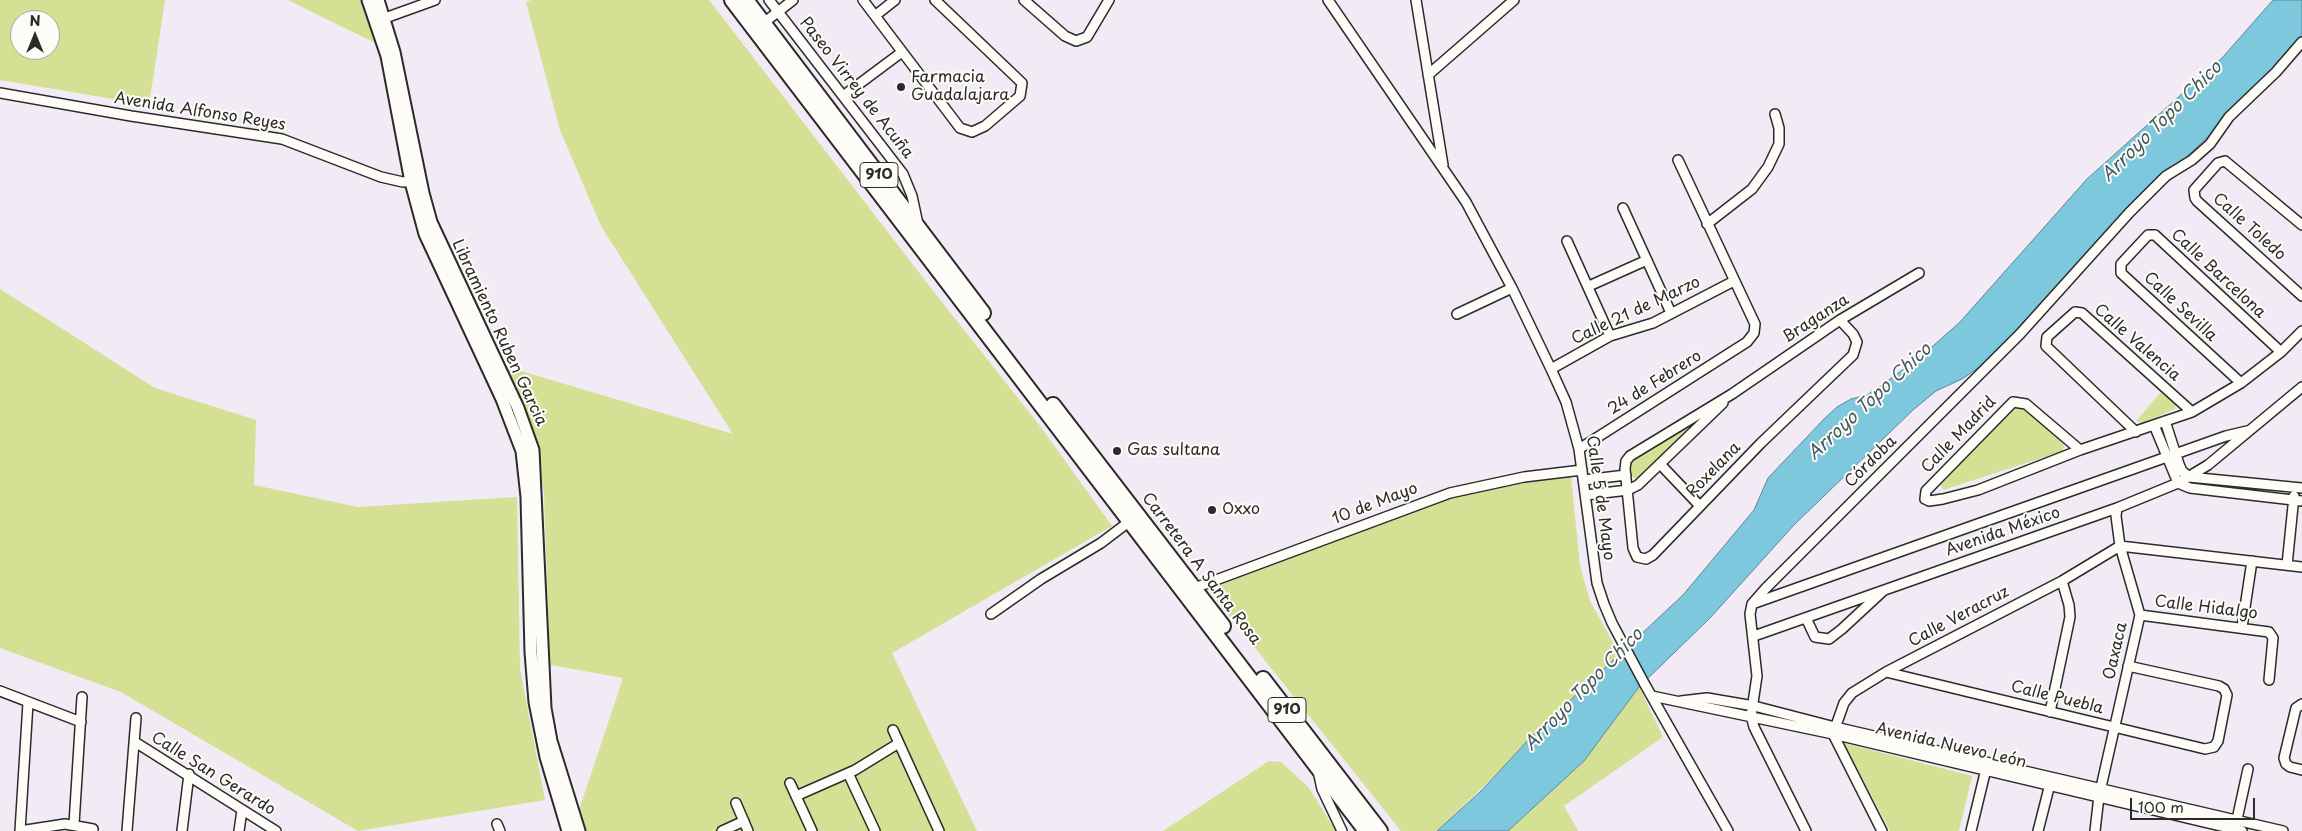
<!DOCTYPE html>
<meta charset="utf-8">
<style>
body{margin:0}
#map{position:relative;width:2302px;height:831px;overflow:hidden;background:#f2eaf5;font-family:"Playpen Sans",sans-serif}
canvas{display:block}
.north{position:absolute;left:10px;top:10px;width:50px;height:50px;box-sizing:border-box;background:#fdfcf7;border:1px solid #a9a8a5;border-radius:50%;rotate:0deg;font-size:14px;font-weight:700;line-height:20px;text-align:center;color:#2b2b2b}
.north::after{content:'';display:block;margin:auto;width:18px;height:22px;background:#2b2b2b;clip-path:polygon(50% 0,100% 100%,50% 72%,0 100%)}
.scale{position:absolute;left:2130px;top:798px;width:125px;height:22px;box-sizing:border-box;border:2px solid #2b2b2b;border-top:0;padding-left:6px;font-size:15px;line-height:18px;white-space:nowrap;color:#2b2b2b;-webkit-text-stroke:4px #fdfcf7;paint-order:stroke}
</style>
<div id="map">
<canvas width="2302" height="831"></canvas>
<div class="north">N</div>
<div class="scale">100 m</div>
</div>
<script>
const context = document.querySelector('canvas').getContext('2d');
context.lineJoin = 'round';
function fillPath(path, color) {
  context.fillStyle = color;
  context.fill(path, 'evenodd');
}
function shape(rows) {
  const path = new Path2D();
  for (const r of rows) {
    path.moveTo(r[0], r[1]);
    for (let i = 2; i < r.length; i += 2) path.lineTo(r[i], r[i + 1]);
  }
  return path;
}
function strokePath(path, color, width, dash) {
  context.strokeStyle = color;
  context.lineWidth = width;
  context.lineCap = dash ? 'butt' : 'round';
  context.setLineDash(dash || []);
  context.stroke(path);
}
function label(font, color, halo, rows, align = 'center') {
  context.font = font + ' "Playpen Sans",sans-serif';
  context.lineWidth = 4;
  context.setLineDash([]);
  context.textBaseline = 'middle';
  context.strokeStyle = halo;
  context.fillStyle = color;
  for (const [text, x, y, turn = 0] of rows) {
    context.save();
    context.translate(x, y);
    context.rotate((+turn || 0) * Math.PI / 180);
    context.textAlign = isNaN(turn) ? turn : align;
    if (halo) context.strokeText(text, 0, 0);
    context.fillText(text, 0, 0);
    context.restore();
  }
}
fillPath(shape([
 [0,0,165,0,149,105,0,80],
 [20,20,50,20,50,50,20,50],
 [288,0,360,0,375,43],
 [531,0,709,0,934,292,1040,426,1112,526,892,653,977,831,586,831,579,810,623,678,550,665,544,493,536,440,527,411,504,366,733,434,601,226,560,130,526,2],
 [0,289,155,388,256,420,254,485,358,507,517,497,520,669,545,800,358,831,121,692,0,648],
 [2161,392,2176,404,2175,409,2143,423,2136,421],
 [2021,405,2062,440,2064,446,2063,451,1943,490,1941,485,2014,406],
 [1695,422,1636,479,1632,477,1629,463,1636,457],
 [1571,476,1580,566,1590,601,1620,655,1437,831,1401,831,1208,589,1458,493],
 [1639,687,1663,737,1564,806,1578,831,1508,831,1584,761],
 [1844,743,1972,776,1959,831,1890,831],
 [1269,761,1281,762,1309,788,1336,831,1163,831]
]), '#d4e093');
const water = shape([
 [2273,0,2302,0,2302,39,2229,117,2166,176,2020,334,1987,362,1962,379,1936,391,1913,410,1794,525,1710,618,1639,687,1584,761,1508,831,1437,831,1481,791,1532,736,1683,595,1754,510,1768,478,1824,419,1837,407,1851,399,1867,395,1882,385,1925,353,1960,322,2087,179,2222,58,2273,0]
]);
fillPath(water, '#7ec8de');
strokePath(water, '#5d8996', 1);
const minor = shape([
 [769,0,903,174,912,196,918,224],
 [863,0,960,128,972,132,985,126,1020,96,1022,83,935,0],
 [1024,0,1065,36,1076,41,1087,37,1109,0],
 [1328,0,1466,202,1512,288,1551,369,1566,402,1579,449,1597,583,1604,604,1612,623,1644,683,1728,831],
 [1416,0,1443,165],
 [876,15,895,0],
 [385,18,435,0],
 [761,25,793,0],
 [1428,75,1514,0],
 [0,93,131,116,282,139,381,177,403,182,415,181],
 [843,96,902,52],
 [1623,208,1671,313],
 [1707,224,1752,189,1768,167,1779,144,1779,128,1775,114],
 [2302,225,2225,161,2218,163,2194,190,2195,198,2197,201,2302,296],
 [1567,241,1610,336],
 [1589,286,1647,260],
 [1457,314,1512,288],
 [1840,320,1853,334,1857,342,1853,355,1761,443,1653,555,1646,559,1637,557,1633,548,1625,469,1626,461,1630,456,1732,394,1840,320,1919,273],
 [1551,369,1610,336,1653,323,1734,281],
 [2241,383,2121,273,2121,264,2148,235,2155,235,2281,352],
 [2165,421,2179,464,2182,471,2189,477,2302,488],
 [2154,425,2178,483],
 [2136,432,2046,346,2047,337,2075,312,2082,313,2192,412],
 [1579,449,1747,342,1754,333,1755,324,1678,160],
 [2080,450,2026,404,2013,402,1926,491,1925,499,1929,501,1943,499,1978,490,2080,450,2192,412,2241,383,2281,352,2302,331],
 [1660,464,1700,506],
 [1584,480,1626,475],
 [2178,483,2190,488,2302,501],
 [1586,495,1628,490,1638,485,1723,403],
 [2287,565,2294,496],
 [1189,590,1450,493,1524,477,1582,470],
 [1752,604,2226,436,2247,431],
 [991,614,1041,579,1101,543,1130,521],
 [2140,615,2269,632,2273,638,2269,680],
 [1806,618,1815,637,1829,639,1842,629,1883,591],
 [2242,627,2252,561],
 [1754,636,2117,508,2178,483,2208,465,2302,387],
 [1886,672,2205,749,2214,747,2218,741,2227,695,2224,689,2219,686,2128,666],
 [0,691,81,722],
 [1652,696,1833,734,2242,831],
 [1681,701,1707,698,1754,706,1835,727,2283,831],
 [2302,704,2296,708,2284,758,2286,764,2290,767,2302,770],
 [2050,712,2070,617,2069,605,2062,581],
 [893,730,939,831],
 [135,742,276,831],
 [1318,771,1322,789,1342,831],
 [848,773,875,831],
 [790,783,812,831],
 [796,796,855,770,899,743],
 [736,803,748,831],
 [74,824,82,697],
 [497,824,500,831],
 [2236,824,2248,769],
 [20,831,28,703],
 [20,831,65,824,93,829],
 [127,831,136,718],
 [182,831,189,774],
 [239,831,242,810],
 [722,831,744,821],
 [1806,831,1754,727,1751,716,1757,676,1750,614,1752,604,1766,588,2020,334,2129,213,2166,176,2192,160,2210,144,2229,117,2276,72,2302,42],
 [1882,831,1833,734,1844,703,1852,693,1886,672,2062,581,2120,546,2302,567],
 [1971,831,1986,769],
 [2038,831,2051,780],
 [2095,831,2099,796,2140,615,2120,546,2116,516,2117,508]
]);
const tertiary = shape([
 [368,0,387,56,411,182,425,234,502,399,522,451,527,497,531,652,535,702,546,757,568,831],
 [378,0,394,52,423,193,431,222,518,408,533,450,545,708,551,741,579,831]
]);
const primary = shape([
 [732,0,1366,831],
 [746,0,983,313],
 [1053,405,1223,626],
 [1263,679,1380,831]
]);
strokePath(minor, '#2b2b2b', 12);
strokePath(tertiary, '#2b2b2b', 15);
strokePath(primary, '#2b2b2b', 18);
strokePath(minor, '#fdfcf7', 9);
strokePath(tertiary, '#fdfcf7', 11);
strokePath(primary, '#fdfcf7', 14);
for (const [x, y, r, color] of [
 [901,87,5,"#2b2b2b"],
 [1117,451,5,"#2b2b2b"],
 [1212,510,5,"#2b2b2b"]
]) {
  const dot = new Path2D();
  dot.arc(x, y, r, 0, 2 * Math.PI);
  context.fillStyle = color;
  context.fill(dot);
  strokePath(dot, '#fdfcf7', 2);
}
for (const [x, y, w] of [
 [879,175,38],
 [1287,710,38]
]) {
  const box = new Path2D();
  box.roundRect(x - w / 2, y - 12.5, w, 25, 4);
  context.fillStyle = '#fdfcf7';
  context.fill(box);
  strokePath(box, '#2b2b2b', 1);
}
label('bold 15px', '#2b2b2b', null, [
 ["910",879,175],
 ["910",1287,710]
]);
label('16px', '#2b2b2b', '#fdfcf7', [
 ["Farmacia",911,78],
 ["Guadalajara",911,96],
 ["Gas sultana",1127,451],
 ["Oxxo",1222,510]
], 'left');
label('16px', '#2b2b2b', '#fdfcf7', [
 ["Paseo Virrey de Acuña",856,88,52],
 ["Avenida Alfonso Reyes",200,112,9],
 ["Calle Toledo",2249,227,42],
 ["Calle Barcelona",2218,274,43],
 ["Calle Sevilla",2180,307,43],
 ["Calle 21 de Marzo",1636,311,-25],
 ["Braganza",1816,319,-33],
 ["Libramiento Ruben Garcia",499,333,65],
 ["Calle Valencia",2137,343,41],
 ["24 de Febrero",1655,383,-32],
 ["Calle Madrid",1959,435,-46],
 ["Córdoba",1871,462,-45],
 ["Roxelana",1714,470,-46],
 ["Calle 5 de Mayo",1600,498,82],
 ["10 de Mayo",1375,504,-21],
 ["Avenida México",2003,532,-19],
 ["Carretera A Santa Rosa",1201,569,53],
 ["Calle Hidalgo",2206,608,7],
 ["Calle Veracruz",1959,617,-28],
 ["Oaxaca",2116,651,-77],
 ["Calle Puebla",2057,698,14],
 ["Avenida Nuevo León",1951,746,13],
 ["Calle San Gerardo",213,774,32]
]);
label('italic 18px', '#445a61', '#fdfcf7', [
 ["Arroyo Topo Chico",2162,122,-45],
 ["Arroyo Topo Chico",1870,402,-43],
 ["Arroyo Topo Chico",1584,690,-46]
]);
</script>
